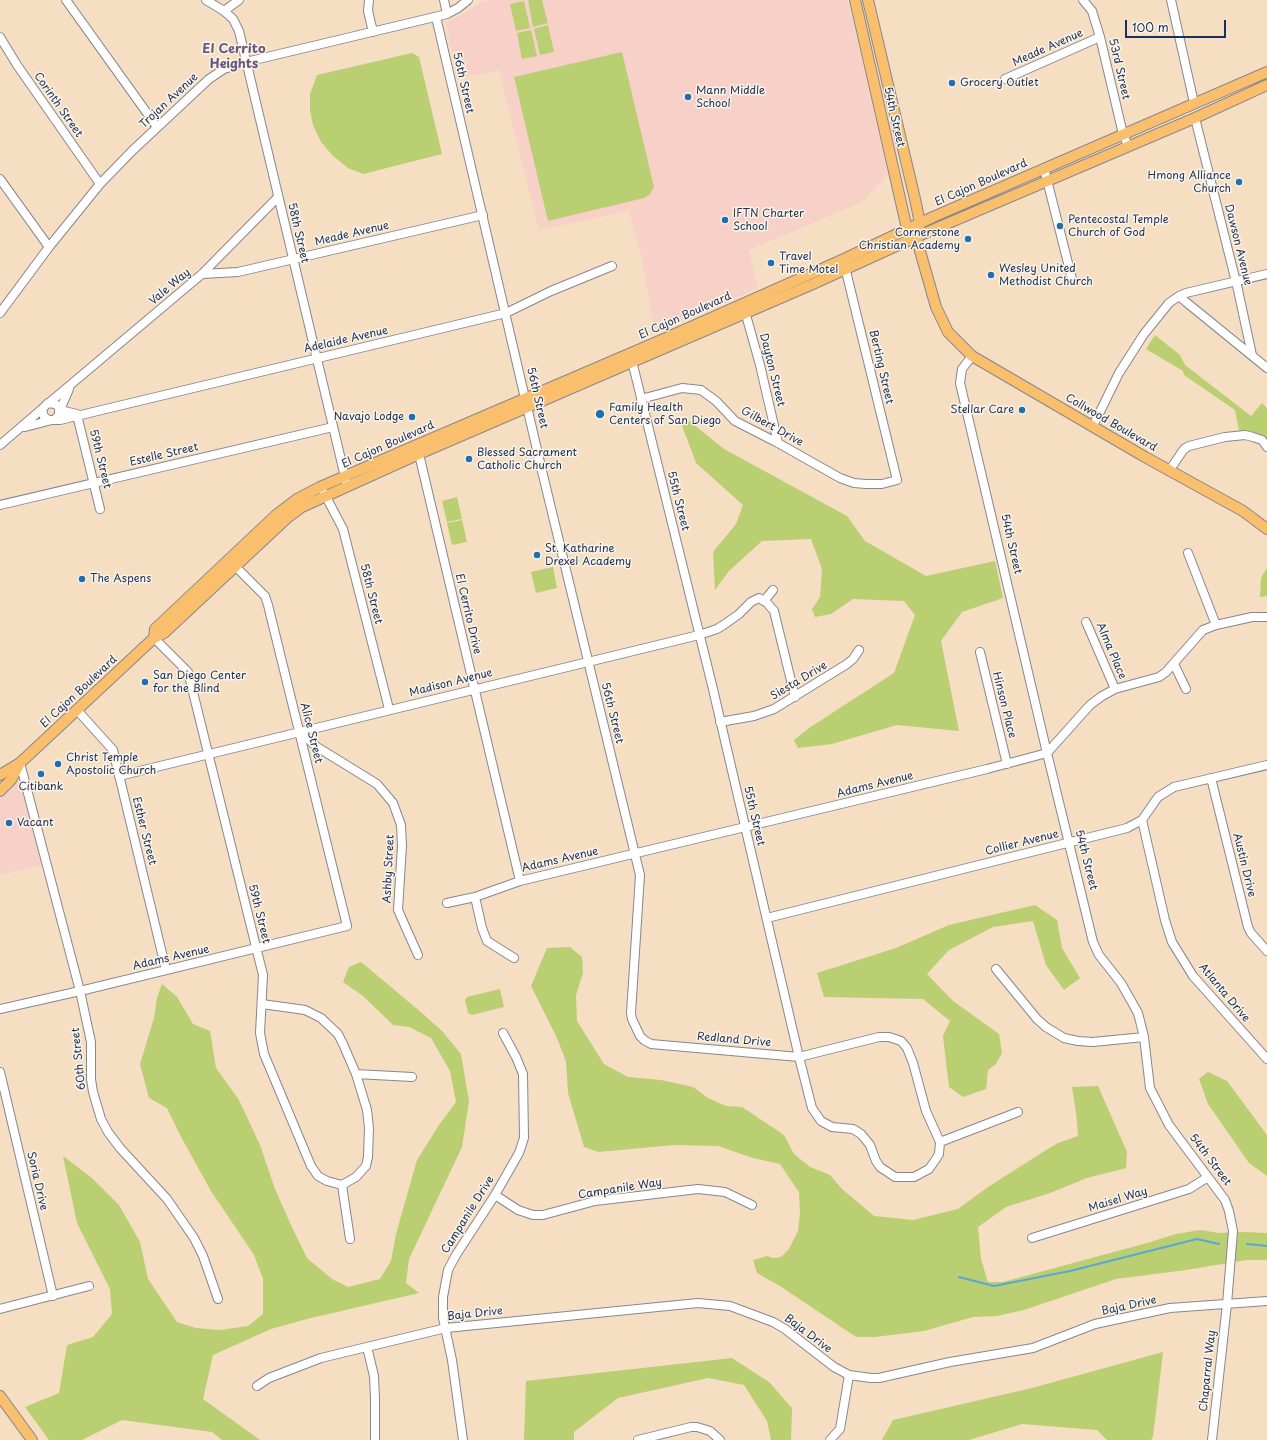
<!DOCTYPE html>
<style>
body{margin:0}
#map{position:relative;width:1267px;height:1440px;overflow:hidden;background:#f6dec3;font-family:"Playpen Sans",sans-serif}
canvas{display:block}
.scale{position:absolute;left:1125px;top:20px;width:101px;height:18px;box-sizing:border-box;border:2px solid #1b2f5e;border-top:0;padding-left:5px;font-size:12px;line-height:14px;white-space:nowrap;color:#1b2f5e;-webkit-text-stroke:3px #fcf5e5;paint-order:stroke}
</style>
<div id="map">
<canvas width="1267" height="1440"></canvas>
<div class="scale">100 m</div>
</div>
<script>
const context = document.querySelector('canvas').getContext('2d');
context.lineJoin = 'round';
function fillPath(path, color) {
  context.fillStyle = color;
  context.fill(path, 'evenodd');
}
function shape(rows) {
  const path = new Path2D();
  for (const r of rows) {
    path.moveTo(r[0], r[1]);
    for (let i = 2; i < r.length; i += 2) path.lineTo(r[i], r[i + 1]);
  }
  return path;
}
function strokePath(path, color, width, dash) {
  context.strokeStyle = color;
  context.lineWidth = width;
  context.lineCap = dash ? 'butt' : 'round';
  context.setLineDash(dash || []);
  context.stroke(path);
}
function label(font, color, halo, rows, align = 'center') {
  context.font = font + ' "Playpen Sans",sans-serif';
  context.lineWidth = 3;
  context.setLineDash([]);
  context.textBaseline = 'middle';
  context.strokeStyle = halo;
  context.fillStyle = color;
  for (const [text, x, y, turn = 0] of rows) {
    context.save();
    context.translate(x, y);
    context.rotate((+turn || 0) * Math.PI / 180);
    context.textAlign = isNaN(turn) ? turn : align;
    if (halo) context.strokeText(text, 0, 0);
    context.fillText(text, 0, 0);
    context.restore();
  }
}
fillPath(shape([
 [489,0,848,0,888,175,862,202,749,250,758,288,655,333,642,261,629,211,539,230,499,70,457,79,446,22,464,14,481,2],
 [18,782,23,782,43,865,0,875,0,799]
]), '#f7d1c8');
fillPath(shape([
 [528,0,542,0,548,23,533,27],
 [524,1,530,28,516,31,510,4],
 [548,25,554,52,540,55,534,29],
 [531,30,537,56,522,59,517,33],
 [622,52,654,187,650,194,644,198,548,221,514,77],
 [412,53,419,57,442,154,363,174,348,168,332,155,321,142,313,125,310,111,310,94,317,75],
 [1155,335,1180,355,1185,365,1251,416,1262,403,1267,408,1267,442,1258,433,1239,430,1235,410,1184,375,1183,371,1146,349],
 [688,420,724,449,847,516,865,541,926,576,995,561,1003,598,962,612,941,641,959,731,897,725,832,744,798,748,794,740,809,728,894,673,915,615,904,601,853,599,831,614,815,617,812,609,820,597,822,569,811,539,762,541,729,571,715,590,713,552,736,524,743,505,696,463,681,423],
 [457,497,462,519,447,522,442,501],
 [462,520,467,542,452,545,447,523],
 [553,567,557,588,536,593,531,572],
 [1267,568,1267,596,1260,597,1261,578],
 [1035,905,1057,920,1062,948,1080,978,1064,990,1046,965,1033,921,993,927,949,950,927,974,953,1001,999,1034,1002,1053,996,1064,988,1070,986,1089,963,1097,949,1087,943,1036,950,1021,923,999,824,997,817,973,896,948,949,925],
 [570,947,582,957,583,973,576,995,577,1021,604,1064,628,1077,661,1080,693,1087,708,1098,726,1106,742,1107,784,1135,794,1154,810,1167,830,1175,842,1189,874,1216,913,1220,958,1209,988,1187,1043,1152,1058,1143,1078,1136,1076,1112,1072,1087,1098,1086,1127,1152,1126,1168,1087,1178,1050,1193,1006,1207,978,1227,981,1259,988,1282,1003,1282,1147,1243,1176,1234,1200,1230,1219,1233,1245,1232,1267,1233,1267,1260,1247,1260,1186,1270,1116,1279,1024,1310,997,1316,973,1317,924,1331,875,1337,856,1337,780,1286,757,1273,753,1260,767,1256,773,1258,781,1257,789,1249,798,1231,800,1214,799,1192,780,1164,753,1158,718,1146,674,1145,598,1152,584,1147,568,1093,566,1061,556,1036,531,986,547,948],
 [361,962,422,1013,442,1031,461,1054,469,1101,462,1147,409,1259,406,1283,419,1293,311,1318,271,1329,213,1355,203,1399,260,1440,222,1440,212,1432,122,1420,82,1440,49,1440,25,1407,59,1393,67,1345,93,1337,112,1314,110,1289,77,1223,63,1156,92,1178,119,1205,140,1242,148,1279,177,1322,196,1328,220,1330,248,1326,263,1314,263,1279,254,1255,211,1191,180,1135,167,1108,149,1098,140,1064,154,1018,157,998,162,984,177,997,193,1024,210,1031,216,1068,239,1100,260,1145,275,1189,291,1225,307,1258,332,1279,348,1287,380,1279,391,1261,396,1234,417,1160,439,1125,456,1102,450,1071,431,1038,409,1027,393,1025,363,996,343,982,349,967],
 [500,989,504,1007,472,1015,468,1013,465,1000,467,997],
 [1208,1072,1227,1081,1267,1135,1267,1176,1249,1163,1208,1104,1199,1079],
 [1163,1352,1153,1437,1151,1440,1107,1440,1097,1430,1022,1424,969,1440,882,1440,893,1420,1032,1388],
 [732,1358,769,1382,792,1408,791,1440,771,1440,767,1421,744,1385,708,1378,618,1398,574,1432,574,1440,524,1440,526,1381]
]), '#bace72');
strokePath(shape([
 [1247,1244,1267,1246],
 [959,1277,994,1286,1070,1271,1197,1239,1219,1244]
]), '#5aa7d3', 2);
const minor = shape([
 [66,0,157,127],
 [206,0,224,11,233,19,239,31,346,481],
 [369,0,368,11,373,32],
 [444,0,447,14],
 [1083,0,1092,11,1100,37,1123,134,1128,146],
 [1171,0,1194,103],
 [224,11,239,0],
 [436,17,542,471,640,875,631,1013,632,1019,640,1036,644,1040,651,1044,799,1057,879,1037,889,1037,901,1041,907,1048,913,1063,926,1111,940,1142,939,1154,936,1159,929,1169,914,1177,895,1177,880,1167,876,1161,870,1145,861,1134,853,1129,832,1127,821,1121,812,1108,799,1057,712,685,631,357],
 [0,37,17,65,100,184],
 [1005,79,1100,37],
 [1195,118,1238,290,1252,355],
 [1044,168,1072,279],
 [0,179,49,247],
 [202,274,238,272,483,215],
 [1179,296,1186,302,1267,368],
 [744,308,760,365,778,443],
 [0,313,49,247,100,184,132,151,209,79,224,69,246,62,447,14,458,8,468,0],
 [972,356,962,369,960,383,1047,753,1093,942,1099,955,1121,983,1138,1013,1144,1037,1150,1088,1169,1125,1225,1200,1229,1211,1233,1231,1227,1304,1212,1440],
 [69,389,60,410,77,414],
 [641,399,682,388,701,390,716,401,735,421,778,443,840,478,854,483,866,484,882,484,897,480,844,263],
 [50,402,202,274,278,197],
 [77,415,100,509],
 [55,419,59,415,59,407,55,404,48,403,42,409,44,417,49,420,60,420,506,313,551,291,612,266],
 [1093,426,1119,373,1144,334,1169,303,1179,296,1186,293,1267,274],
 [25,427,52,420],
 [0,445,42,409],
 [418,450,520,881],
 [1169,471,1184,449,1189,446,1225,437,1245,435,1253,437,1262,440,1267,447],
 [323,491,343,529,389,709],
 [0,505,333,427],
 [1188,553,1216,625],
 [764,601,767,603,774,611,795,697],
 [1086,622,1115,689],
 [154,638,188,672,263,975,260,1033,264,1054,311,1166,318,1176,327,1181,342,1185],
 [980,652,1007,764],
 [1174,664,1186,689],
 [77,710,113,750,166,970],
 [720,722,754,716,774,709,847,664,853,659,859,650],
 [300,732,317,747,377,784,393,803,401,825,402,846,398,910,418,955],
 [20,763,80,991,91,1042,91,1079,93,1092,101,1119,108,1132,120,1148,167,1199,194,1238,203,1256,218,1299],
 [119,776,699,635,717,629,725,624,739,614,751,602,759,598,764,601,773,590],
 [1211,778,1248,927,1251,933,1267,951],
 [1142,820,1165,920,1172,942,1193,976,1267,1059],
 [475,897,482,928,487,941,514,958],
 [447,903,475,897,520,881,987,769,1047,753,1090,705,1102,696,1115,689,1159,677,1166,672,1203,630,1216,625,1252,617,1267,617],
 [767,918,1127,828,1142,820,1158,797,1174,787,1267,765],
 [996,969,1037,1019,1046,1027,1064,1038,1078,1041,1093,1042,1144,1037],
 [262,1004,305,1010,321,1018,338,1034,343,1044,356,1074,367,1110,369,1128,368,1157,366,1166,356,1177,342,1185],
 [0,1009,80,991,347,926,268,605,265,596,232,563],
 [0,1072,53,1296],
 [356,1074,412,1077],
 [940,1142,1018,1112],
 [342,1185,350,1239],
 [495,1195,518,1210,533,1215,543,1215,595,1201,698,1189,725,1192,752,1205],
 [1032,1238,1189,1189,1208,1177],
 [0,1309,89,1286],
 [367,1347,374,1376,375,1398,375,1440],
 [257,1386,269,1378,321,1358,446,1328,698,1303,730,1306,773,1322,785,1329,834,1367,849,1375,871,1378,879,1378,950,1362,1033,1348,1095,1324,1170,1308,1267,1301],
 [463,1440,452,1360,443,1318,443,1297,448,1270,456,1255,495,1195,519,1153,524,1138,523,1074,516,1057,503,1033],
 [638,1440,691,1427,697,1427,710,1431,720,1440],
 [830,1440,840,1429,849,1375]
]);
const major = shape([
 [855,0,907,229,912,233],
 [868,0,915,199,920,223,916,237,936,307,948,332,972,356,1145,457,1243,511,1267,529],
 [154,638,155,629,276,515,297,499,320,487,405,450,659,341,844,259,933,217,1267,72],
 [0,775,20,763,154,638,164,633,287,518,302,507,419,454,813,284,916,237,1195,118,1267,85],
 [0,791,11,780,20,763],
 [0,1396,32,1440]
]);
strokePath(minor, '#888690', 10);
strokePath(major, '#888690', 12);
strokePath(minor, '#fff', 8);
strokePath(major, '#f9bf6d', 10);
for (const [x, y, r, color] of [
 [952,83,4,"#1f6fb2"],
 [688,97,4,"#1f6fb2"],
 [1239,182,4,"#1f6fb2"],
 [725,220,4,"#1f6fb2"],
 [1060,226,4,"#1f6fb2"],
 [968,239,4,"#1f6fb2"],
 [771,263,4,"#1f6fb2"],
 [991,275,4,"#1f6fb2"],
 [1022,410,4,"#1f6fb2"],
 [600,414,5,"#1f6fb2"],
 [412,417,4,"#1f6fb2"],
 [469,459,4,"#1f6fb2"],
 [537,555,4,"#1f6fb2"],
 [82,579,4,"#1f6fb2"],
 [145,682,4,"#1f6fb2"],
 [58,764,4,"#1f6fb2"],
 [41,774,4,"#1f6fb2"],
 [9,823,4,"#1f6fb2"]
]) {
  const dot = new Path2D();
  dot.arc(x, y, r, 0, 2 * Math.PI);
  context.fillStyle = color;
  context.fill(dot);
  strokePath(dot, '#fcf5e5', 1.5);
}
label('11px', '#1b2f5e', '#fcf5e5', [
 ["Meade Avenue",1048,48,-24],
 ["53rd Street",1119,69,77],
 ["56th Street",463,83,77],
 ["Trojan Avenue",169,101,-43],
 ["Corinth Street",58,105,55],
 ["54th Street",894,117,77],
 ["El Cajon Boulevard",981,183,-24],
 ["58th Street",298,233,77],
 ["Meade Avenue",352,234,-13],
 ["Dawson Avenue",1238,245,76],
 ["Vale Way",170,287,-40],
 ["El Cajon Boulevard",685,316,-24],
 ["Adelaide Avenue",346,340,-13],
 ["Berting Street",881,367,77],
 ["Dayton Street",772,370,76],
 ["56th Street",537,398,77],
 ["Collwood Boulevard",1111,423,30],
 ["Gilbert Drive",772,427,29],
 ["El Cajon Boulevard",388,445,-24],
 ["Estelle Street",164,455,-13],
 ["59th Street",100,459,76],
 ["55th Street",678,501,76],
 ["54th Street",1011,544,77],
 ["58th Street",371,594,76],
 ["El Cerrito Drive",468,614,77],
 ["Alma Place",1111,651,67],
 ["Siesta Drive",799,681,-31],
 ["Madison Avenue",451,683,-14],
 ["El Cajon Boulevard",79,692,-43],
 ["Hinson Place",1004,705,76],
 ["56th Street",612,713,76],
 ["Alice Street",311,733,76],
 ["Adams Avenue",875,785,-14],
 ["55th Street",754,816,77],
 ["Esther Street",144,831,76],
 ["Collier Avenue",1022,843,-14],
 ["Adams Avenue",560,860,-13],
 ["54th Street",1086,860,76],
 ["Austin Drive",1244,865,76],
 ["Ashby Street",389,869,-87],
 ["59th Street",259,914,76],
 ["Adams Avenue",171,958,-13],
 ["Atlanta Drive",1224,993,50],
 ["Redland Drive",734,1040,5],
 ["60th Street",79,1059,-96],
 ["54th Street",1210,1160,53],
 ["Soria Drive",37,1181,77],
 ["Campanile Way",620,1189,-9],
 ["Maisel Way",1118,1200,-17],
 ["Campanile Drive",468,1215,-58],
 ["Baja Drive",1129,1306,-12],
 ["Baja Drive",475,1314,-6],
 ["Baja Drive",808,1334,37],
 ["Chaparral Way",1208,1371,-84]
]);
label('11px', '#1b2f5e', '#fcf5e5', [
 ["Grocery Outlet",960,83],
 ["Mann Middle",696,91],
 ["School",696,104],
 ["Hmong Alliance",1231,176,"right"],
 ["Church",1231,189,"right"],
 ["IFTN Charter",733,214],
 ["School",733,227],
 ["Pentecostal Temple",1068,220],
 ["Church of God",1068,233],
 ["Cornerstone",960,233,"right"],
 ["Christian Academy",960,246,"right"],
 ["Travel",779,257],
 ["Time Motel",779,270],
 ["Wesley United",999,269],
 ["Methodist Church",999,282],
 ["Family Health",609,408],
 ["Centers of San Diego",609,421],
 ["Stellar Care",1014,410,"right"],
 ["Navajo Lodge",404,417,"right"],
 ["Blessed Sacrament",477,453],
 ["Catholic Church",477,466],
 ["St. Katharine",545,549],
 ["Drexel Academy",545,562],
 ["The Aspens",90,579],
 ["San Diego Center",153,676],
 ["for the Blind",153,689],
 ["Christ Temple",66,758],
 ["Apostolic Church",66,771],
 ["Citibank",41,787,"center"],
 ["Vacant",17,823]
], 'left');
label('bold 13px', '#675a81', '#fcf5e5', [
 ["El Cerrito",234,49],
 ["Heights",234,64]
]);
</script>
